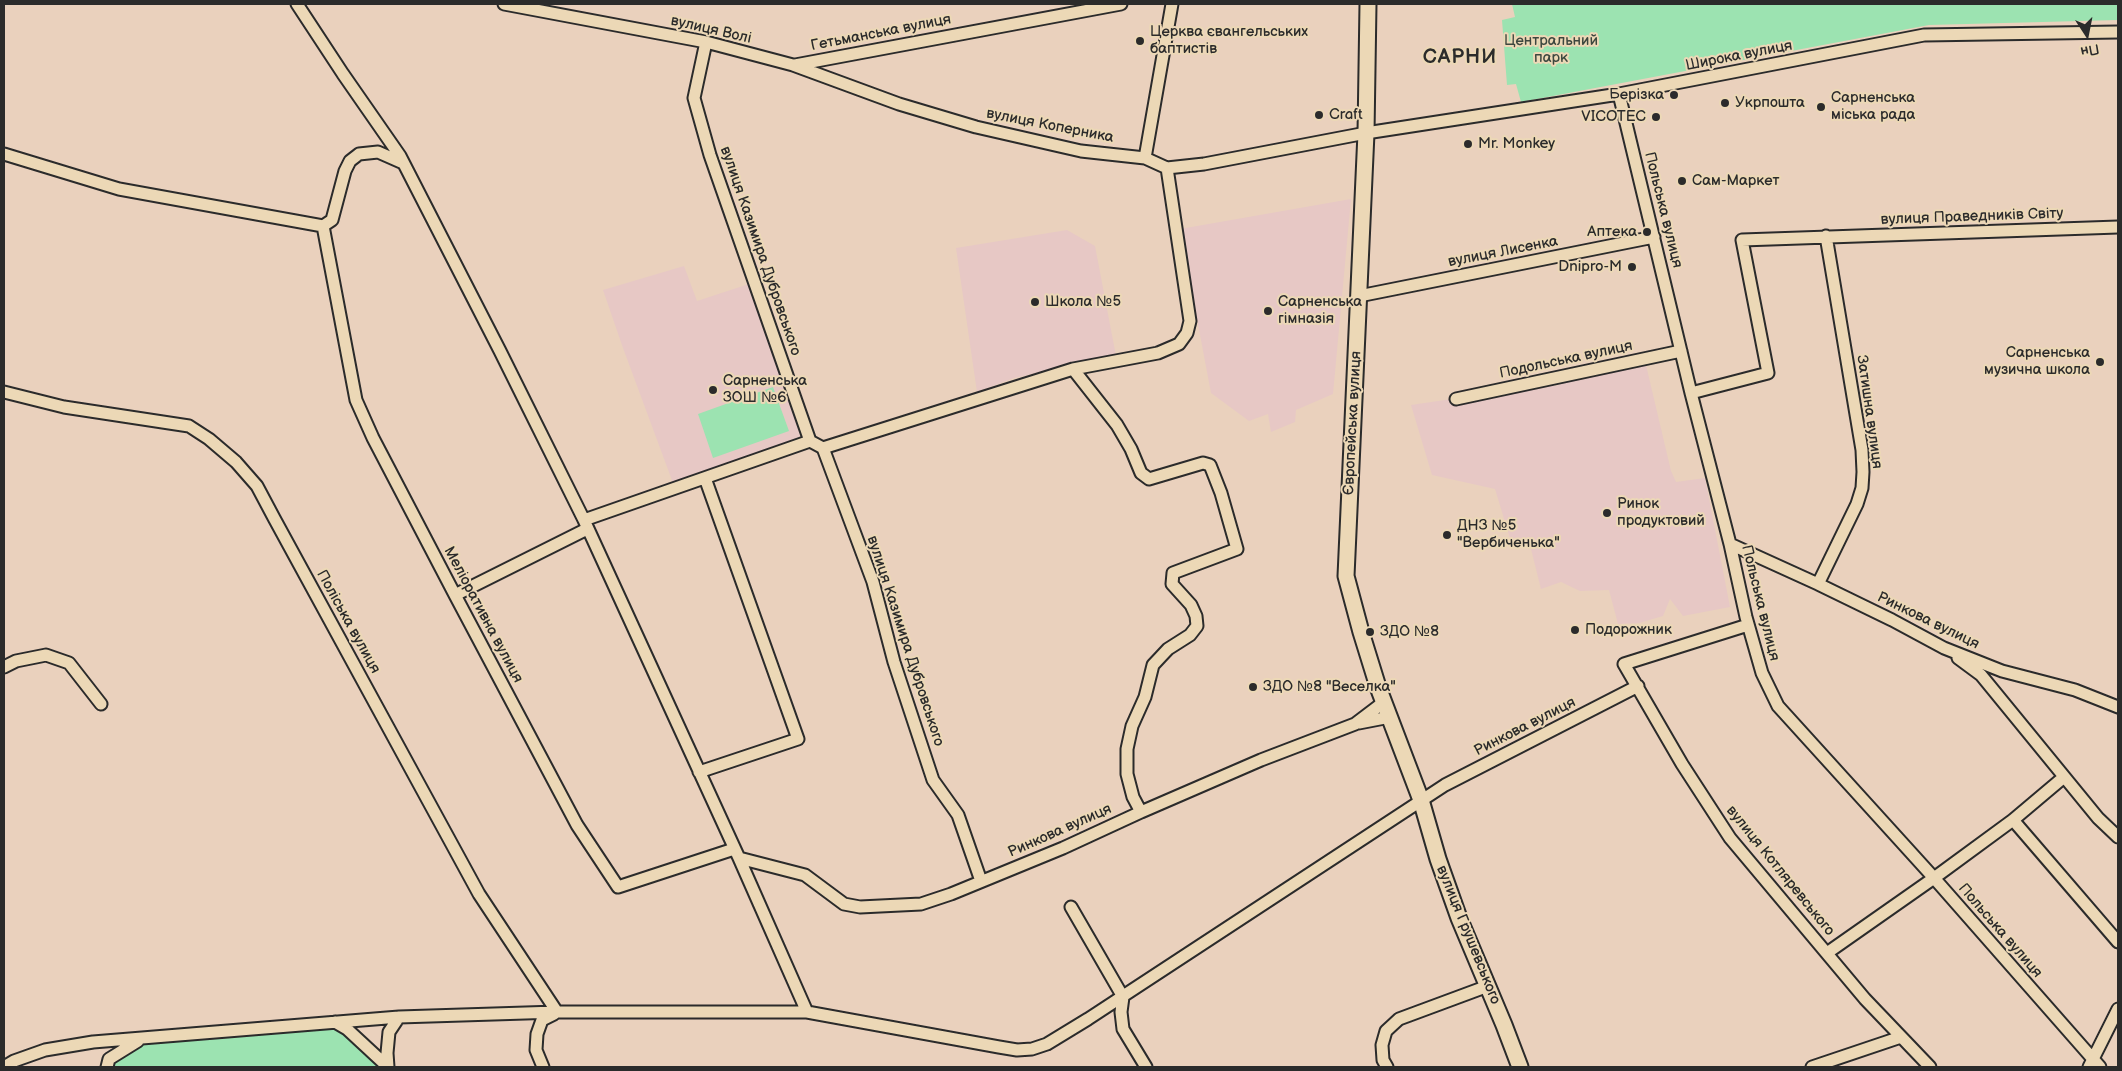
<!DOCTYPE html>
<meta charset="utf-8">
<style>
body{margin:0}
#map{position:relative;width:2122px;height:1071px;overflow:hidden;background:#ead1bd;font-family:"Balsamiq Sans",sans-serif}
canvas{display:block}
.frame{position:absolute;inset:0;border:5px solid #2b2b2b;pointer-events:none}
.north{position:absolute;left:2062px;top:10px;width:50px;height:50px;-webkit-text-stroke:4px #ecd8b6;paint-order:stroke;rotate:169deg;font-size:14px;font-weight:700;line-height:20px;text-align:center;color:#2b2b2b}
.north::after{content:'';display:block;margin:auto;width:18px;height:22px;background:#2b2b2b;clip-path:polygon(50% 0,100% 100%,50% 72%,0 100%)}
</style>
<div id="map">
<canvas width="2122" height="1071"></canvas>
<div class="frame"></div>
<div class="north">Пн</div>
</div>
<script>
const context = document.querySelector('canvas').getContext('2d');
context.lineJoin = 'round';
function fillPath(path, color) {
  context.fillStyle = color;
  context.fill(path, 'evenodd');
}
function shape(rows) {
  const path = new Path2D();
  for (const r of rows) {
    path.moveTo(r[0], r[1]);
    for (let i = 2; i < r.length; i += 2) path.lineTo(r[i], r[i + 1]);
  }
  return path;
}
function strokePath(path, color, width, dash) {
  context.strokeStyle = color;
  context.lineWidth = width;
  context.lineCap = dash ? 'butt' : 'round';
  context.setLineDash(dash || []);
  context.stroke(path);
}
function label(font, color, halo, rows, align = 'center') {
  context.font = font + ' "Balsamiq Sans",sans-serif';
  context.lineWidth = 4;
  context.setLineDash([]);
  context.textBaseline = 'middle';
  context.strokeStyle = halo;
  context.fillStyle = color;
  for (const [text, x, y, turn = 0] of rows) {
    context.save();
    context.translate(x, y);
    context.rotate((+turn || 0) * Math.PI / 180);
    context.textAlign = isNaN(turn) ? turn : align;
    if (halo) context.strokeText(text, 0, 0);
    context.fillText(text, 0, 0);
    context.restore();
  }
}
fillPath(shape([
 [1351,199,1333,394,1296,410,1295,422,1271,432,1268,414,1249,421,1211,393,1180,229],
 [1067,230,1095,246,1116,356,1014,378,977,392,956,248],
 [684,266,697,301,749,284,802,431,800,437,673,483,623,348,603,290],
 [1646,365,1671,471,1676,482,1705,478,1730,607,1683,616,1670,599,1663,616,1639,623,1618,624,1609,590,1580,591,1561,582,1541,589,1530,545,1513,548,1495,489,1432,475,1411,405,1472,396,1526,383,1556,386,1571,380]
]), '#e7c8c5');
fillPath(shape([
 [1512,4,2118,4,2118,20,1929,25,1521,102,1516,84,1507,85,1502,20,1515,17],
 [773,387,789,431,713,458,698,414],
 [335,1022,388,1067,107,1067,142,1039]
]), '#9ce3b1');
const minor = shape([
 [297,4,343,74,400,156,500,351,584,520,739,858,807,1012],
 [504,4,706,42,793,65,899,104,976,127,1081,151,1145,158,1167,168,1204,164,1366,133,1619,94,1924,35,2118,32],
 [706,42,694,98,710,155,810,441,823,448,873,582,894,662,933,780,958,815,981,881],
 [795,65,1121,4],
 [1619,94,1691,393,1730,544,1746,617,1762,673,1778,706,1934,878,2100,1067],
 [4,154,119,189,323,226,332,220,345,171,350,161,359,154,378,152,403,163],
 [1145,158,1172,4],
 [323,226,356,400,373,438,455,595,577,825,618,887,734,849],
 [1359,296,1654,237],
 [1073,369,1117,425,1131,449,1141,473,1149,479,1203,463,1210,465,1221,493,1237,549,1173,573,1172,584,1191,605,1196,616,1197,626,1190,635,1168,649,1153,665,1145,697,1132,726,1127,749,1127,774,1133,797,1141,812],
 [4,392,64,407,189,426,209,439,236,462,257,486,274,518,479,894,557,1012],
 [1691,393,1768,373,1742,240,2118,227],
 [1456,399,1681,351],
 [823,448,1073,369,1158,353,1179,344,1187,333,1190,321,1167,168],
 [584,520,810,441],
 [1730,544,1818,584,1892,620,1944,648,2002,671,2075,690,2118,707],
 [1818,584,1857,504,1862,488,1863,472,1862,450,1826,236],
 [455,595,587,529],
 [1748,625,1624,664,1682,764,1730,838,1865,999,1930,1067],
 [1958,658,1981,675,2098,818,2118,837],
 [4,667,16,661,46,655,69,663,101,704],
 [1359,723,1390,717],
 [699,772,798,739,705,478],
 [2013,820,2118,942],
 [739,858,805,875,844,904,860,907,921,904,951,894,1063,848,1141,812,1261,760,1355,724,1384,702],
 [1071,907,1123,997,1121,1012,1123,1029,1146,1067],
 [1827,953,1934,878,2013,820,2064,777],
 [335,1022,347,1029,388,1067],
 [4,1067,14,1061,45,1050,93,1042,399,1017,557,1012,807,1012,999,1047,1017,1050,1032,1049,1047,1044,1088,1019,1445,785,1638,686],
 [107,1067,109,1059,138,1041],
 [388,1067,387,1053,389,1032,399,1017],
 [543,1067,536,1050,537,1034,542,1020,554,1014],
 [1387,1067,1383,1060,1382,1045,1386,1031,1399,1019,1488,986],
 [1812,1067,1901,1037],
 [2089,1067,2118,1009]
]);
const major = shape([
 [1368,4,1366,133,1346,576,1361,632,1378,687,1421,800,1438,859,1459,918,1504,1025,1520,1067]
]);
strokePath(minor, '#2b2b2b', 15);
strokePath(major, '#2b2b2b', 19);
strokePath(minor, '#ecd8b6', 11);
strokePath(major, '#ecd8b6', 15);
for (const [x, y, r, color] of [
 [1140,41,5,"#2b2b2b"],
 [1674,95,5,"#2b2b2b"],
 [1725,103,5,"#2b2b2b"],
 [1821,107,5,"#2b2b2b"],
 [1319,115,5,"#2b2b2b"],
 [1656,117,5,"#2b2b2b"],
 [1468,144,5,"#2b2b2b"],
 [1682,181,5,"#2b2b2b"],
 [1647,232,5,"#2b2b2b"],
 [1632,267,5,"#2b2b2b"],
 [1035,302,5,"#2b2b2b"],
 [1268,311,5,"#2b2b2b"],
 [2100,362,5,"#2b2b2b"],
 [713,390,5,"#2b2b2b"],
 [1607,513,5,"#2b2b2b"],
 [1447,535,5,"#2b2b2b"],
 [1575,630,5,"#2b2b2b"],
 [1370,632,5,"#2b2b2b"],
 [1253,687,5,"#2b2b2b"]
]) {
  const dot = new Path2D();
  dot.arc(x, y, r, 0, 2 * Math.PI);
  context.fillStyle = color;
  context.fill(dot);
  strokePath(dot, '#ecd8b6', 2);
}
label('15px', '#2b2b2b', '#ecd8b6', [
 ["вулиця Волі",711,30,13],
 ["Гетьманська вулиця",881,33,-11],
 ["Широка вулиця",1739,56,-11],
 ["вулиця Коперника",1050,126,11],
 ["Польська вулиця",1663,210,76],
 ["вулиця Праведників Світу",1972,217,-2],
 ["вулиця Казимира Дубровського",760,251,71],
 ["вулиця Лисенка",1503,252,-11],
 ["Подольська вулиця",1566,360,-12],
 ["Затишна вулиця",1869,412,82],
 ["Європейська вулиця",1353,423,-87],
 ["Польська вулиця",1760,603,76],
 ["Меліоративна вулиця",483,615,62],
 ["Ринкова вулиця",1928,621,26],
 ["Поліська вулиця",348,622,61],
 ["вулиця Казимира Дубровського",905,641,72],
 ["Ринкова вулиця",1525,727,-27],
 ["Ринкова вулиця",1060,831,-24],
 ["вулиця Котляревського",1780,871,51],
 ["Польська вулиця",2000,931,49],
 ["вулиця Грушевського",1468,935,68]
]);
label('15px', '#2b2b2b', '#ecd8b6', [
 ["Церква євангельських",1150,32],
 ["баптистів",1150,49],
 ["Берізка",1664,95,"right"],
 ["Сарненська",1831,98],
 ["міська рада",1831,115],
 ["Укрпошта",1735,103],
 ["Craft",1329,115],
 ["VICOTEC",1646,117,"right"],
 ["Mr. Monkey",1478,144],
 ["Сам-Маркет",1692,181],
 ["Аптека",1637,232,"right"],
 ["Dnipro-M",1622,267,"right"],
 ["Школа №5",1045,302],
 ["Сарненська",1278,302],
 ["гімназія",1278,319],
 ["Сарненська",2090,353,"right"],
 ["музична школа",2090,370,"right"],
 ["Сарненська",723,381],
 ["ЗОШ №6",723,398],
 ["Ринок",1617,504],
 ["продуктовий",1617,521],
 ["ДНЗ №5",1457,526],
 ["\"Вербиченька\"",1457,543],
 ["Подорожник",1585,630],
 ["ЗДО №8",1380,632],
 ["ЗДО №8 \"Веселка\"",1263,687]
], 'left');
label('15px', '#3c473f', '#ecd8b6', [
 ["Центральний",1551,41],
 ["парк",1551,58]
]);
context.letterSpacing = '1px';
label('bold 20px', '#2b2b2b', '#ecd8b6', [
 ["САРНИ",1460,58]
]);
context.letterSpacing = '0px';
</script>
